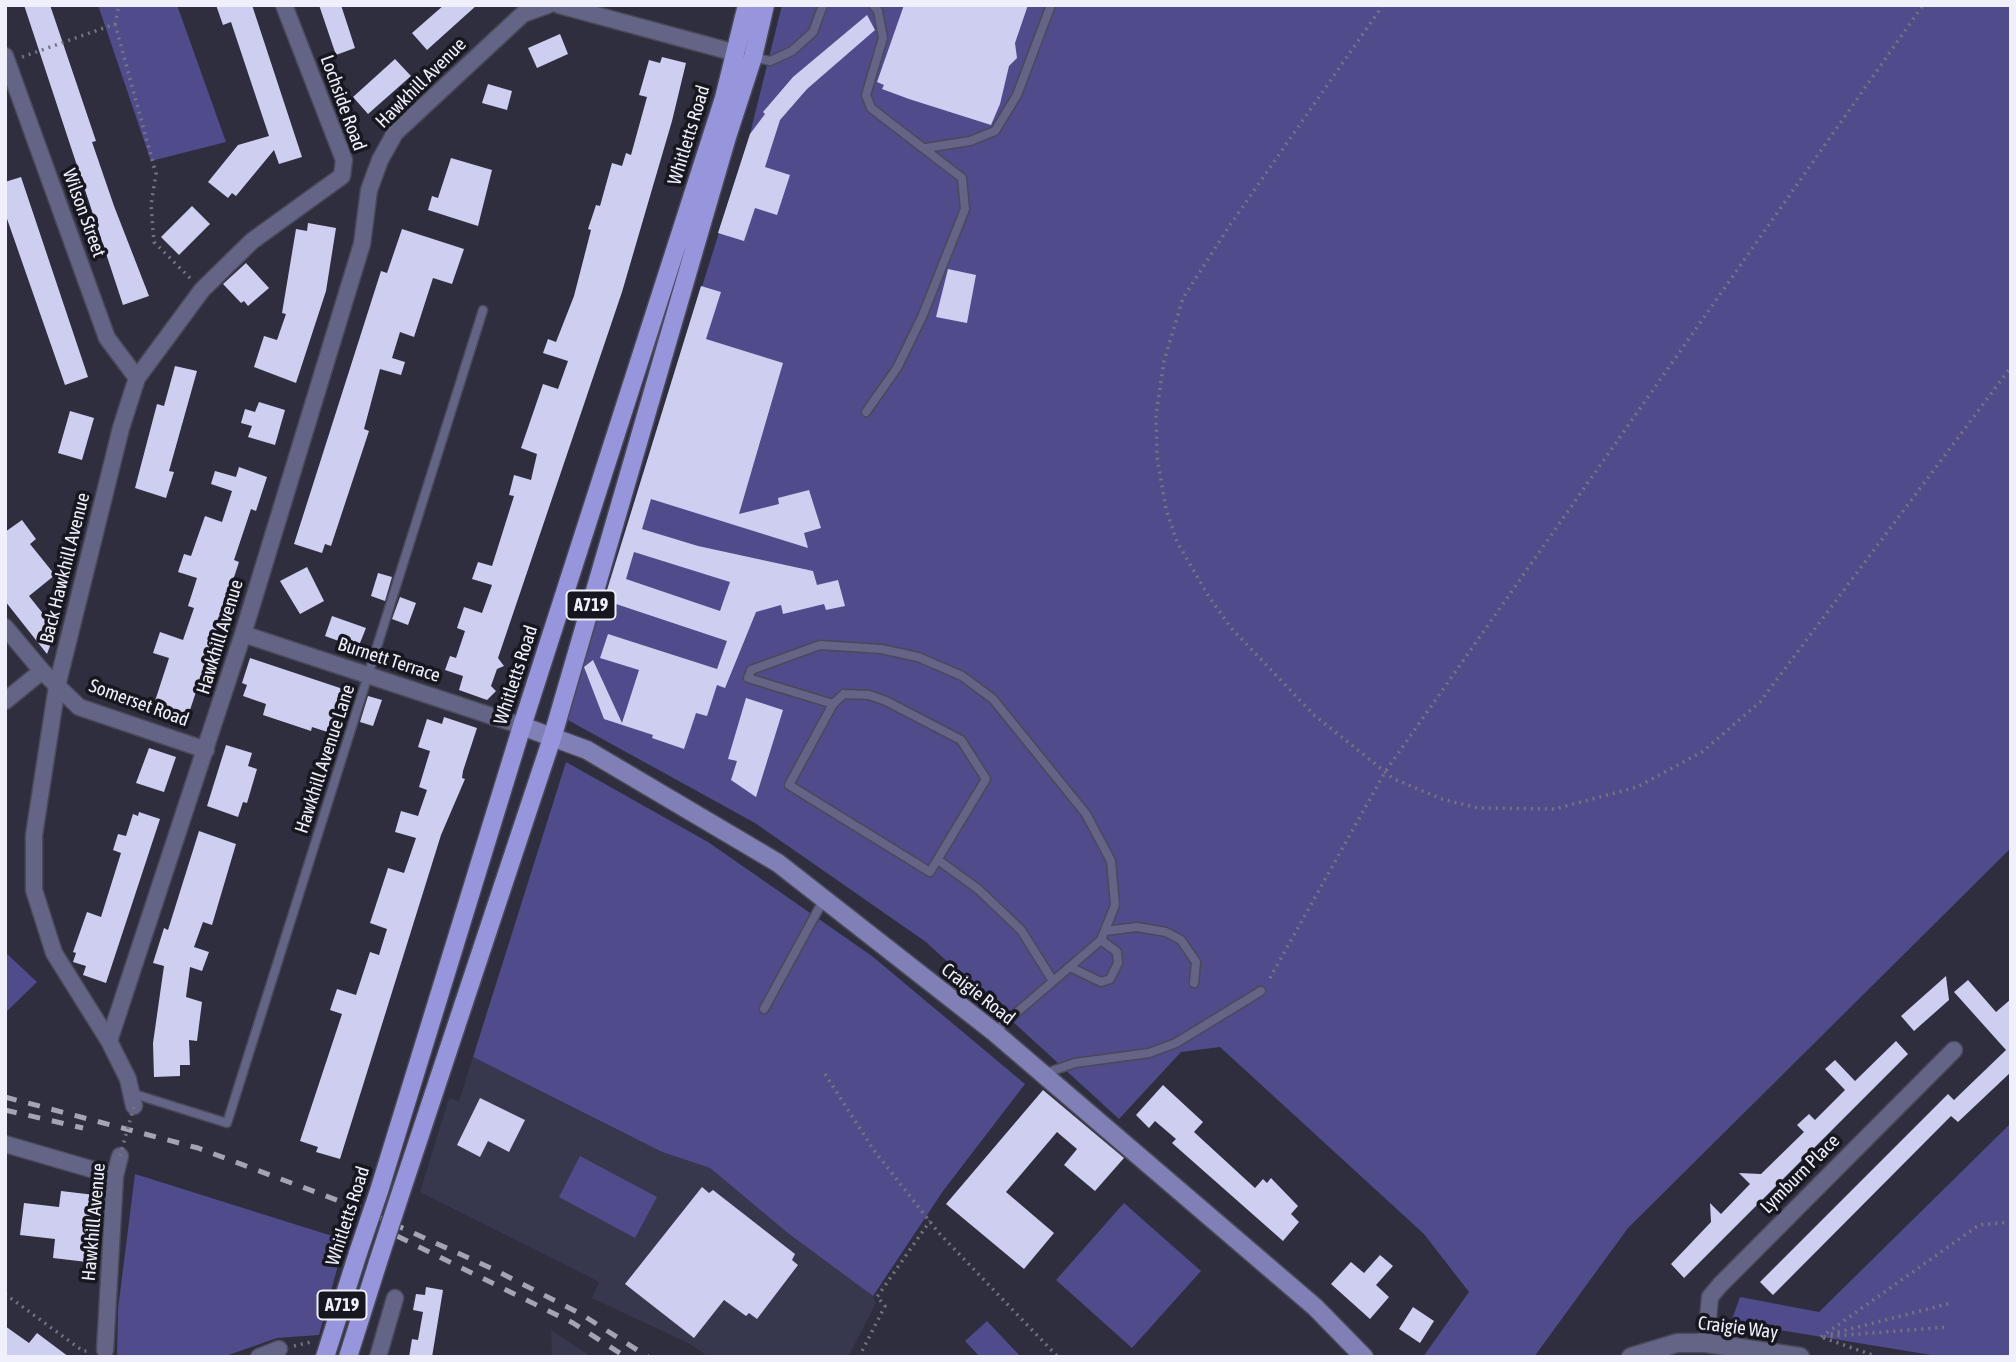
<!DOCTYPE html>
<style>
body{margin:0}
#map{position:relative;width:2016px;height:1362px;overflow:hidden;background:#2e2e3f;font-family:"Asap Condensed",sans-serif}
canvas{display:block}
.frame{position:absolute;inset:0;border:7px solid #eff0fb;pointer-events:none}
</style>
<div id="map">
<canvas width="2016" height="1362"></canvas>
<div class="frame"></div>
</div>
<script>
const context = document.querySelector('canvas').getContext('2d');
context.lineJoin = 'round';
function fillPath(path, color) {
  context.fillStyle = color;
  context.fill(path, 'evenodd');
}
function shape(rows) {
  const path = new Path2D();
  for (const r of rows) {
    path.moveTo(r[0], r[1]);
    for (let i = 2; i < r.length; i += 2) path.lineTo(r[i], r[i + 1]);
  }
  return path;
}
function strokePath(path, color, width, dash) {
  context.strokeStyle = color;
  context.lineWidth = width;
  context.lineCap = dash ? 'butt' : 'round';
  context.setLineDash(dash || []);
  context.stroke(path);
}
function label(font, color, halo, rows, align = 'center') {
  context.font = font + ' "Asap Condensed",sans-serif';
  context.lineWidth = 7;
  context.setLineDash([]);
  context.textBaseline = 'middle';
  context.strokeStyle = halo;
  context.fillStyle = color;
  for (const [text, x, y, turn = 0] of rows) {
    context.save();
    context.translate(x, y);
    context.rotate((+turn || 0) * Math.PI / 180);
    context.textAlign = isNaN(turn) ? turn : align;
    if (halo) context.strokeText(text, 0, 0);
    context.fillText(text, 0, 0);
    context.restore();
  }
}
fillPath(shape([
 [473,1057,662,1152,710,1168,789,1234,873,1296,876,1303,848,1357,709,1357,690,1344,592,1298,599,1282,420,1192,449,1098,459,1101],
 [551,1330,592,1357,552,1357]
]), '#37374d');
fillPath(shape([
 [98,5,177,5,226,142,151,161],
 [782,5,2011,5,2011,848,1628,1228,1534,1357,1423,1357,1469,1292,1424,1234,1220,1047,1181,1052,1119,1119,926,942,755,823,566,719,750,134],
 [566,762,708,842,872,956,1025,1084,943,1191,873,1296,789,1234,710,1168,662,1152,473,1057],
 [5,952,37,982,5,1013],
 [2011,1123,2011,1357,1943,1357,1731,1322,1740,1297,1819,1312],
 [580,1156,657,1197,635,1238,559,1197],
 [135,1174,345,1240,319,1335,277,1338,223,1357,117,1357,118,1309],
 [1124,1203,1201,1271,1132,1348,1056,1280],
 [987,1321,1021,1357,980,1357,965,1341]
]), '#504b8b');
fillPath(shape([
 [24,5,50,5,96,141,92,142,114,206,149,296,123,305],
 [216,5,252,5,302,157,279,164,274,150,236,196,232,193,228,198,208,182,238,145,269,136,231,22,223,25],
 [319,5,341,5,355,48,336,55],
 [444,5,477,5,427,50,412,33],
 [904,5,1028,5,1015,43,1017,58,1009,66,1000,104,991,125,909,99,882,89,884,85,877,82],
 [867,15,875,30,807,89,780,120,765,167,790,175,777,215,755,208,744,241,718,233,750,134,765,114,763,112,793,77],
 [560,34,568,54,537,68,528,48],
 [662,57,686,63,672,121,622,292,498,658,504,666,497,669,491,686,496,691,487,700,459,690,463,676,445,670,450,656,456,658,465,631,457,628,464,607,482,613,492,585,472,579,478,562,492,566,514,496,509,495,514,475,531,480,537,454,521,448,543,384,558,389,568,361,543,353,548,339,556,342,574,296,591,230,588,229,596,205,600,206,612,163,622,166,626,153,631,155,647,97,639,95,649,60,660,63],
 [395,59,411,76,368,114,353,97],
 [488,84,512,91,507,110,482,103],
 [451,158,492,170,478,226,428,210,432,196,438,198],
 [21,177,88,377,65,385,5,213,5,182],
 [192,206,210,224,179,255,161,237],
 [308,223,336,228,326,291,296,383,254,367,264,336,277,340,286,314,282,313,296,229,307,231],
 [402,229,464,249,452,284,433,278,414,337,400,332,392,358,405,362,401,375,380,369,364,429,369,431,331,546,325,544,322,553,294,544,381,271,387,273],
 [246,263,269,288,248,306,244,301,241,303,223,284],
 [948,269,976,275,967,323,936,317],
 [701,286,721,292,706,339,783,363,739,514,779,504,778,498,809,490,821,528,804,533,808,548,651,499,642,529,698,546,813,571,817,585,838,580,845,606,826,610,824,604,783,614,781,605,756,612,725,688,717,685,707,716,696,713,684,749,652,738,653,735,604,719,584,667,593,660,622,723,639,670,600,658,608,634,717,669,727,641,604,600],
 [634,552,730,582,720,611,626,579],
 [175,366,197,371,169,471,174,472,166,498,135,488,157,404,164,406],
 [259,402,285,410,275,445,248,437,252,426,241,423,245,409,255,412],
 [70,411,94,418,82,460,58,453],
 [239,467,267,477,256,511,251,509,234,560,239,562,187,719,160,710,162,703,155,701,169,658,153,653,160,632,183,640,194,608,188,606,197,578,178,572,184,554,191,556,205,516,222,522,232,491,211,484,215,471,236,477],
 [22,520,36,539,30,544,55,575,29,596,56,630,47,654,5,601,5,532],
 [307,567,324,601,300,614,280,581],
 [378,573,392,577,385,601,371,596],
 [400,597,416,603,408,625,392,619],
 [332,616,366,628,358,648,325,636],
 [250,658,355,693,340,736,312,727,311,731,263,715,266,704,243,696,247,685,242,683],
 [368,696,382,700,373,726,360,722],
 [746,698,783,710,756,797,731,780,737,761,728,759],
 [444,717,477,728,463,771,462,778,465,779,441,835,340,1159,316,1152,318,1147,300,1141,342,1014,330,1010,337,989,356,995,370,952,379,955,387,929,370,923,388,868,404,873,416,838,395,832,401,811,418,816,427,790,419,787,430,751,418,747,427,719,442,724],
 [226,745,252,753,248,766,257,769,247,803,243,802,238,817,207,806],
 [149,748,176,757,164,792,136,783],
 [139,812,160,819,106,983,83,975,86,966,73,962,76,953,73,952,87,912,101,917,121,853,113,850,118,834,126,836,133,814,138,816],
 [199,831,236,844,212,925,203,922,194,947,209,952,202,971,190,967,186,997,202,1002,197,1041,189,1040,190,1065,180,1065,180,1076,154,1077,153,1043,164,966,153,963,164,928,168,930],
 [1946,976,1949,1000,1914,1031,1901,1016],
 [1968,980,1996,1012,2011,999,2011,1072,1958,1122,1951,1116,1773,1295,1760,1282,1948,1094,1954,1100,2006,1050,1954,992],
 [1896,1041,1908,1054,1684,1278,1671,1264,1711,1222,1710,1203,1721,1214,1750,1184,1739,1173,1761,1174,1804,1132,1797,1125,1809,1114,1815,1120,1845,1090,1825,1069,1835,1060,1855,1081],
 [1163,1085,1203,1122,1194,1132,1255,1188,1263,1179,1267,1183,1271,1178,1298,1206,1291,1214,1299,1222,1283,1241,1172,1143,1176,1139,1155,1121,1149,1128,1136,1115],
 [1043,1090,1124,1158,1095,1191,1064,1165,1077,1149,1057,1132,1006,1192,1054,1233,1024,1269,946,1204],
 [480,1098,525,1120,509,1152,488,1141,480,1157,457,1145],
 [702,1187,709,1193,713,1190,795,1254,792,1260,798,1265,757,1319,749,1313,746,1316,724,1300,694,1338,625,1284],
 [61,1191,95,1195,87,1262,53,1258,55,1239,20,1235,24,1203,59,1207],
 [1380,1255,1393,1266,1376,1285,1389,1297,1370,1319,1331,1284,1351,1262,1364,1273],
 [426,1287,443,1290,432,1357,409,1357,412,1339,418,1340,423,1312,413,1310,416,1294,425,1295],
 [1413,1307,1434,1321,1420,1343,1399,1329],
 [5,1326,29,1343,37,1333,69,1357,5,1357]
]), '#cecef1');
const service = shape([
 [752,57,770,61,792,51,813,32,823,5],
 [926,148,970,141,995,131,1017,95,1051,5],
 [866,412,897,368,922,317,965,209,962,178,871,108,866,95,883,38,878,11,873,5],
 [844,694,869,695,886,701,961,740,986,779,930,872,789,785,833,704,844,694],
 [833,704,748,678,751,670,820,645,881,649,918,657,962,676,993,699,1086,814,1111,861,1115,905,1101,940,994,1032],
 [938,860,978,889,1021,930,1053,981],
 [1105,931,1137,927,1166,932,1181,940,1196,962,1194,983],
 [1070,967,1101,982,1110,979,1118,963,1117,952,1101,940],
 [764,1009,824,899],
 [1046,1073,1075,1063,1149,1053,1176,1043,1261,991],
 [131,1093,227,1123,483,310]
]);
const minor = shape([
 [559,5,736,53],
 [5,56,107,338,137,378],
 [5,627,42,671,79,707,206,750],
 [243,634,522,726],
 [5,701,42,671],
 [109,1041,54,953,34,890,34,835,57,686,121,428,137,378,202,290,252,241,342,176,344,160,284,5],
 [134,1106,128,1079,109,1041,243,634,362,244,369,190,380,160,395,133,523,14,548,5],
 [5,1144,115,1176],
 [1706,1343,1710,1297,1720,1285,1954,1050],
 [105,1350,115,1176,120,1156],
 [259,1357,279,1349],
 [378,1357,395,1298]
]);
const tertiary = shape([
 [1631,1357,1677,1343,1706,1343,1800,1357]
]);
const secondary = shape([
 [522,726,587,750,778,863,994,1032,1315,1307,1364,1357]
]);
const primary = shape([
 [379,1191,522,726,724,98,747,5],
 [399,1198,553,735,727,137,753,57,765,5],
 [325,1357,358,1253],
 [348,1357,378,1262]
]);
strokePath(service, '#494959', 11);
strokePath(minor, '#494959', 19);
strokePath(tertiary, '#494959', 21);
strokePath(secondary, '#494959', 21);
strokePath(primary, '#494959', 21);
strokePath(shape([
 [1383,5,1228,228,1183,298,1164,361,1156,415,1157,457,1166,509,1177,542,1209,597,1232,629,1314,715,1394,779,1442,799,1478,808,1555,809,1637,787,1702,752,1760,702,2011,367],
 [115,24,156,174,151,205,154,242,192,280],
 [22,57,115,24,119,5],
 [1270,978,1385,772,1923,5],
 [825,1074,873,1149,938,1232,1058,1357],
 [5,1294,83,1351,89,1351],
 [1831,1334,1951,1303],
 [1821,1337,1979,1225,2011,1222],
 [294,1346,311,1342],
 [859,1357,885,1306,877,1297,930,1221],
 [1878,1357,1821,1337,1948,1327]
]), '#737482', 3.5, [2, 5]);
strokePath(service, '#646486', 8);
strokePath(minor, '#646486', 16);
strokePath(tertiary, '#646486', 18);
strokePath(secondary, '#8180b6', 18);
strokePath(primary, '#9795dc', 18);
strokePath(shape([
 [5,1097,198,1148,358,1208,493,1269,581,1314,648,1357],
 [5,1110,83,1128],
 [397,1236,573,1323,626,1357]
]), '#a4a5b2', 5, [12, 12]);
const primaryBridge = shape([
 [358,1253,379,1191],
 [378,1262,399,1198]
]);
strokePath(primaryBridge, '#494959', 21, []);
strokePath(shape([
 [120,1156,134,1106]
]), '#737482', 3.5, [2, 5]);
strokePath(primaryBridge, '#9795dc', 18);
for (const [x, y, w] of [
 [591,605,49],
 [342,1305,49]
]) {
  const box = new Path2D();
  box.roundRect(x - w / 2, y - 14.5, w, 29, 5);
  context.fillStyle = '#17171f';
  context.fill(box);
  strokePath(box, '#eff0fb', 2);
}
label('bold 18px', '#eff0fb', null, [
 ["A719",591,605],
 ["A719",342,1305]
]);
label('19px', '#eff0fb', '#17171f', [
 ["Hawkhill Avenue",421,83,-45],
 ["Lochside Road",343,103,70],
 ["Whitletts Road",689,135,-73],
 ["Wilson Street",84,213,70],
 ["Back Hawkhill Avenue",65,568,-76],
 ["Hawkhill Avenue",220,637,-73],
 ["Burnett Terrace",389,660,18],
 ["Whitletts Road",516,675,-72],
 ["Somerset Road",139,703,20],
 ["Hawkhill Avenue Lane",325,759,-72],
 ["Craigie Road",978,994,38],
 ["Lymburn Place",1800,1174,-45],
 ["Whitletts Road",348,1216,-72],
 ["Hawkhill Avenue",94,1222,-85],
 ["Craigie Way",1738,1328,7]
]);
</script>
